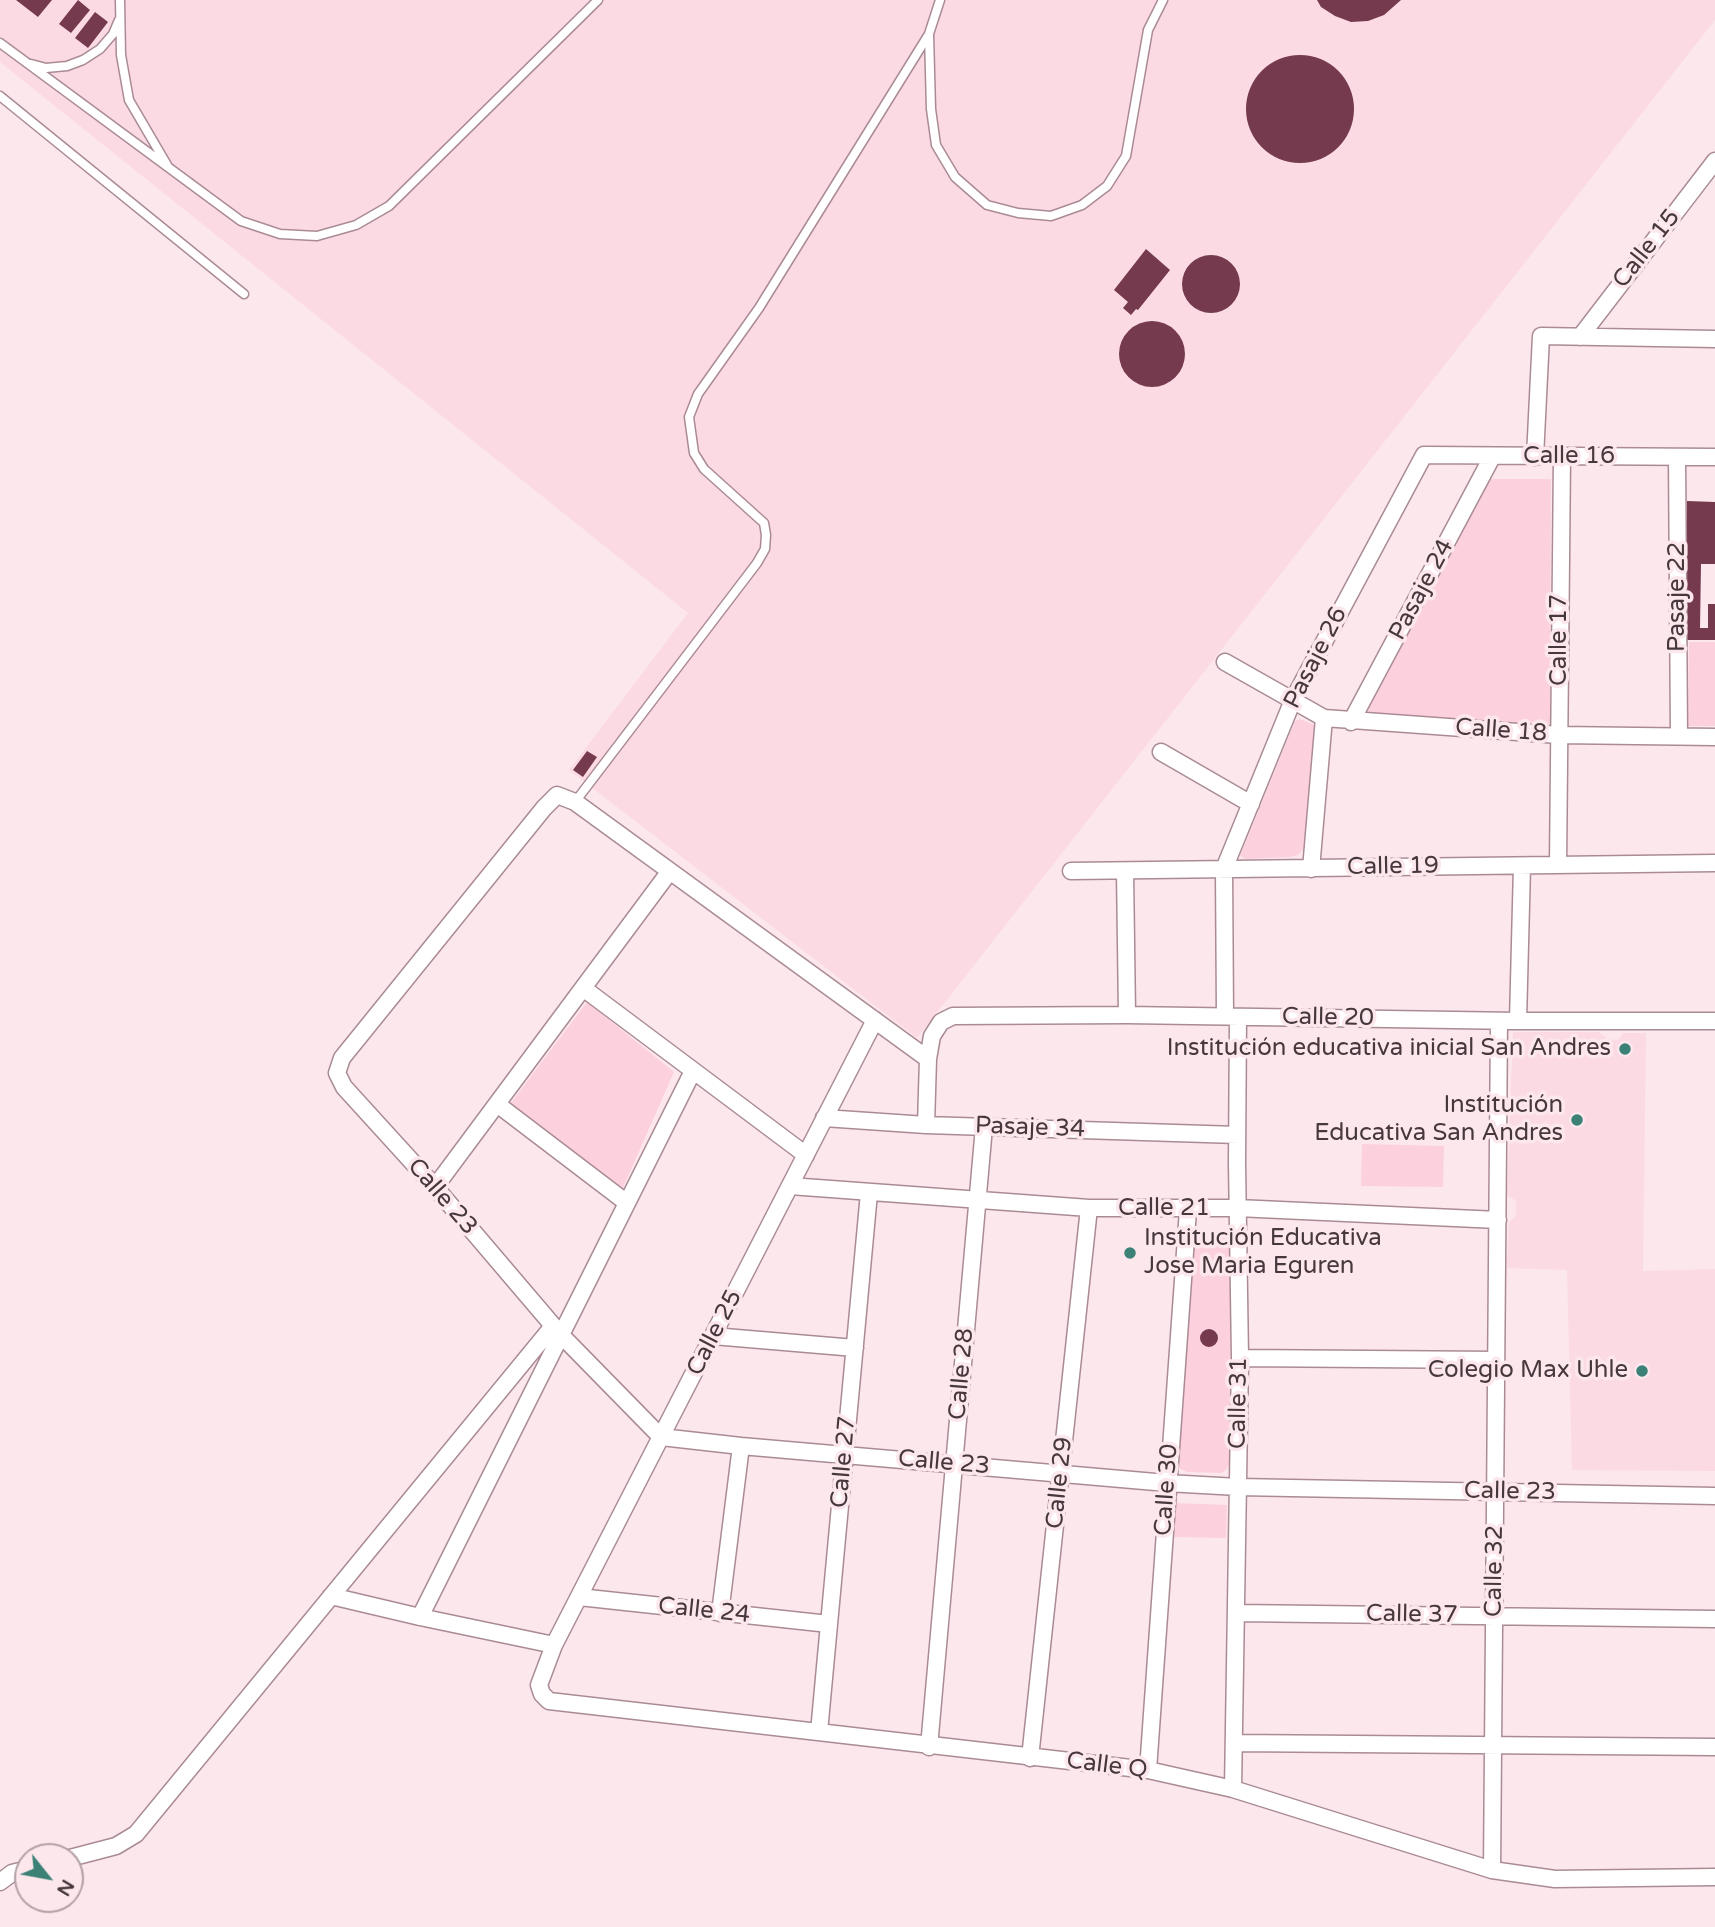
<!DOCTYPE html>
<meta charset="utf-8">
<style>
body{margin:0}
#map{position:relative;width:1715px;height:1927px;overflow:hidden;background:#fce7ed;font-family:"Varela Round",sans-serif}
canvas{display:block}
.north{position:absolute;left:14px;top:1843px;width:70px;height:70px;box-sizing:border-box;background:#fce7ed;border:2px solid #b3a1a6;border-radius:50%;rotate:121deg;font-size:19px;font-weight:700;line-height:28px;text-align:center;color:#46383c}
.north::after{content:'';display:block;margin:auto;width:24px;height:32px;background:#3c8176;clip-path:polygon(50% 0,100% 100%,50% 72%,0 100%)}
</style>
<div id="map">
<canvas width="1715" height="1927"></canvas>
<div class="north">N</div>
</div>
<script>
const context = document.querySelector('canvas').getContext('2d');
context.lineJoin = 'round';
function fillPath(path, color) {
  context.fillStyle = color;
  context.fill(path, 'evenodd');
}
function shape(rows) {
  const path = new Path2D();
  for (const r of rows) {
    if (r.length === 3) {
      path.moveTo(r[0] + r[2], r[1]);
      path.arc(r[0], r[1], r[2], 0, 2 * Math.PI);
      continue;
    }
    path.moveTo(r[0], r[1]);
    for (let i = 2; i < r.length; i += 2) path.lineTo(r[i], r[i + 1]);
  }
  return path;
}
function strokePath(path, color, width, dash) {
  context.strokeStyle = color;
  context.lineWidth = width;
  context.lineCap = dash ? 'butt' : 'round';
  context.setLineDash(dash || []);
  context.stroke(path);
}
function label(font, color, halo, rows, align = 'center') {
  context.font = font + ' "Varela Round",sans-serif';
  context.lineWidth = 7;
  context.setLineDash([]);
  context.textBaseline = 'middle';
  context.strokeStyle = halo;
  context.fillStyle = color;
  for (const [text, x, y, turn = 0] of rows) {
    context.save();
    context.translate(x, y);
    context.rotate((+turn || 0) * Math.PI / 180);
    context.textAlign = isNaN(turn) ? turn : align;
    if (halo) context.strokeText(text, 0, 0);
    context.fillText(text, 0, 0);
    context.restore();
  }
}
fillPath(shape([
 [0,0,1715,0,1715,20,917,1038,569,770,688,613,0,62],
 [1513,1032,1599,1032,1608,1039,1618,1040,1623,1033,1646,1033,1643,1271,1715,1269,1715,1471,1572,1470,1567,1270,1507,1268,1509,1223,1516,1215,1516,1201,1507,1195]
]), '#fcdae3');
fillPath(shape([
 [1488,479,1551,479,1550,724,1361,724],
 [1689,642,1715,642,1715,726,1688,726],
 [1300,719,1317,726,1306,846,1298,855,1290,857,1246,859,1240,856,1295,721],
 [587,1002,674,1072,618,1199,504,1112],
 [1362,1144,1444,1146,1443,1187,1361,1186],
 [1202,1234,1228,1236,1231,1242,1229,1465,1226,1470,1221,1473,1187,1472,1179,1468,1177,1463,1194,1239],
 [1175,1503,1227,1505,1226,1538,1174,1537]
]), '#fcd1dd');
fillPath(shape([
 [16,0,52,0,38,17],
 [78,0,90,10,71,33,59,24],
 [1317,0,1401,0,1384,15,1368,21,1351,22,1335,16,1321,7],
 [95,12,108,22,88,48,75,38],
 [1300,109,54],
 [1146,249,1170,270,1138,310,1136,309,1131,315,1123,308,1128,302,1114,290],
 [1211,284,29],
 [1152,354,33],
 [1687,501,1715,502,1715,564,1701,564,1700,628,1708,628,1708,604,1715,604,1715,640,1686,640],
 [587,751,597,757,583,777,573,770],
 [1209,1338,9]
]), '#753a4e');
const lane = shape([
 [120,0,121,55,129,100,167,165],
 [929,34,931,109,936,145,955,177,987,205,1018,213,1051,216,1082,205,1107,186,1126,156,1148,30,1163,0],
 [0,43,241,221,280,234,317,236,356,225,389,206,598,0],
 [31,64,46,68,67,66,83,60,100,49,113,34,119,20],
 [0,96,244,294],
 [575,802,757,563,765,549,766,535,764,523,704,469,694,453,689,417,698,394,759,308,929,34,940,0]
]);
const street = shape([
 [1580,337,1715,161],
 [1535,457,1541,336,1715,339],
 [1677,457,1679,736],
 [1225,662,1324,718,1559,735,1715,737],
 [1351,722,1492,457],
 [1161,752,1251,804],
 [1558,865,1562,457],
 [1311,869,1324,718],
 [1071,871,1715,863],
 [1125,871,1127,1015],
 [583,988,806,1155],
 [1225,1016,1224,869,1293,700,1424,455,1715,457],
 [875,1020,554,1645,539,1685,542,1694,549,1701,1148,1770,1233,1789,1492,1870,1555,1879,1715,1877],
 [1518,1021,1522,866],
 [928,1059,575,802,557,795,544,808,342,1058,337,1073,344,1087,435,1187,561,1335,661,1437,741,1446,1167,1483,1238,1487,1715,1496],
 [497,1104,627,1203],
 [824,1118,926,1125,1237,1135],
 [926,1125,928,1059,932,1036,941,1022,953,1016,1127,1015,1518,1021,1715,1021],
 [790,1186,1089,1208,1237,1208,1498,1220],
 [435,1187,670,871],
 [713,1336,855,1348],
 [1240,1358,1496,1360],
 [331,1596,420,1617,554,1645],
 [579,1597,829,1624],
 [720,1613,741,1446],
 [1236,1613,1715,1619],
 [420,1617,693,1071],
 [819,1732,869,1193],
 [1234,1743,1715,1747],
 [929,1747,984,1127],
 [1030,1758,1089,1208],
 [1148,1770,1188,1210],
 [1233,1789,1240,1358,1237,1163,1238,1017],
 [70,1858,116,1846,136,1834,553,1326],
 [1492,1870,1499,1021],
 [0,1882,12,1873,28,1869]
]);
strokePath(lane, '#aa8b94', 11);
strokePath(street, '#aa8b94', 19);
strokePath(lane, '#fff', 8);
strokePath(street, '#fff', 16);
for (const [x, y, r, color] of [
 [1625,1049,7,"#3c8176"],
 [1577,1120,7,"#3c8176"],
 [1130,1253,7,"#3c8176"],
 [1642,1371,7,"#3c8176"]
]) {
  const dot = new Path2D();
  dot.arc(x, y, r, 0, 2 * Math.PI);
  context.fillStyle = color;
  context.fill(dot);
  strokePath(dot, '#fce7ed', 2.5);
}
label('24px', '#46383c', '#fce7ed', [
 ["Calle 15",1647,249,-52],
 ["Calle 16",1569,457],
 ["Pasaje 24",1422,590,-62],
 ["Pasaje 22",1678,597,-90],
 ["Calle 17",1560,640,-90],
 ["Pasaje 26",1316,658,-63],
 ["Calle 18",1501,731,4],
 ["Calle 19",1393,867,-1],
 ["Calle 20",1328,1018,1],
 ["Pasaje 34",1030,1128,2],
 ["Calle 23",442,1197,49],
 ["Calle 21",1164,1209],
 ["Calle 25",715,1333,-63],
 ["Calle 28",962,1374,-85],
 ["Calle 31",1239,1403,-89],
 ["Calle 27",844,1462,-85],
 ["Calle 23",944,1463,5],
 ["Calle 29",1060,1483,-84],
 ["Calle 30",1167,1490,-86],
 ["Calle 23",1510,1492,1],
 ["Calle 32",1495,1571,-89],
 ["Calle 24",704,1611,6],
 ["Calle 37",1412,1615,1],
 ["Calle Q",1107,1766,7]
]);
label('24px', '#46383c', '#fce7ed', [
 ["Institución educativa inicial San Andres",1611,1049],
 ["Institución",1563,1106],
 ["Educativa San Andres",1563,1134],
 ["Institución Educativa",1144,1239,"left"],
 ["Jose Maria Eguren",1144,1267,"left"],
 ["Colegio Max Uhle",1628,1371]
], 'right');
</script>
